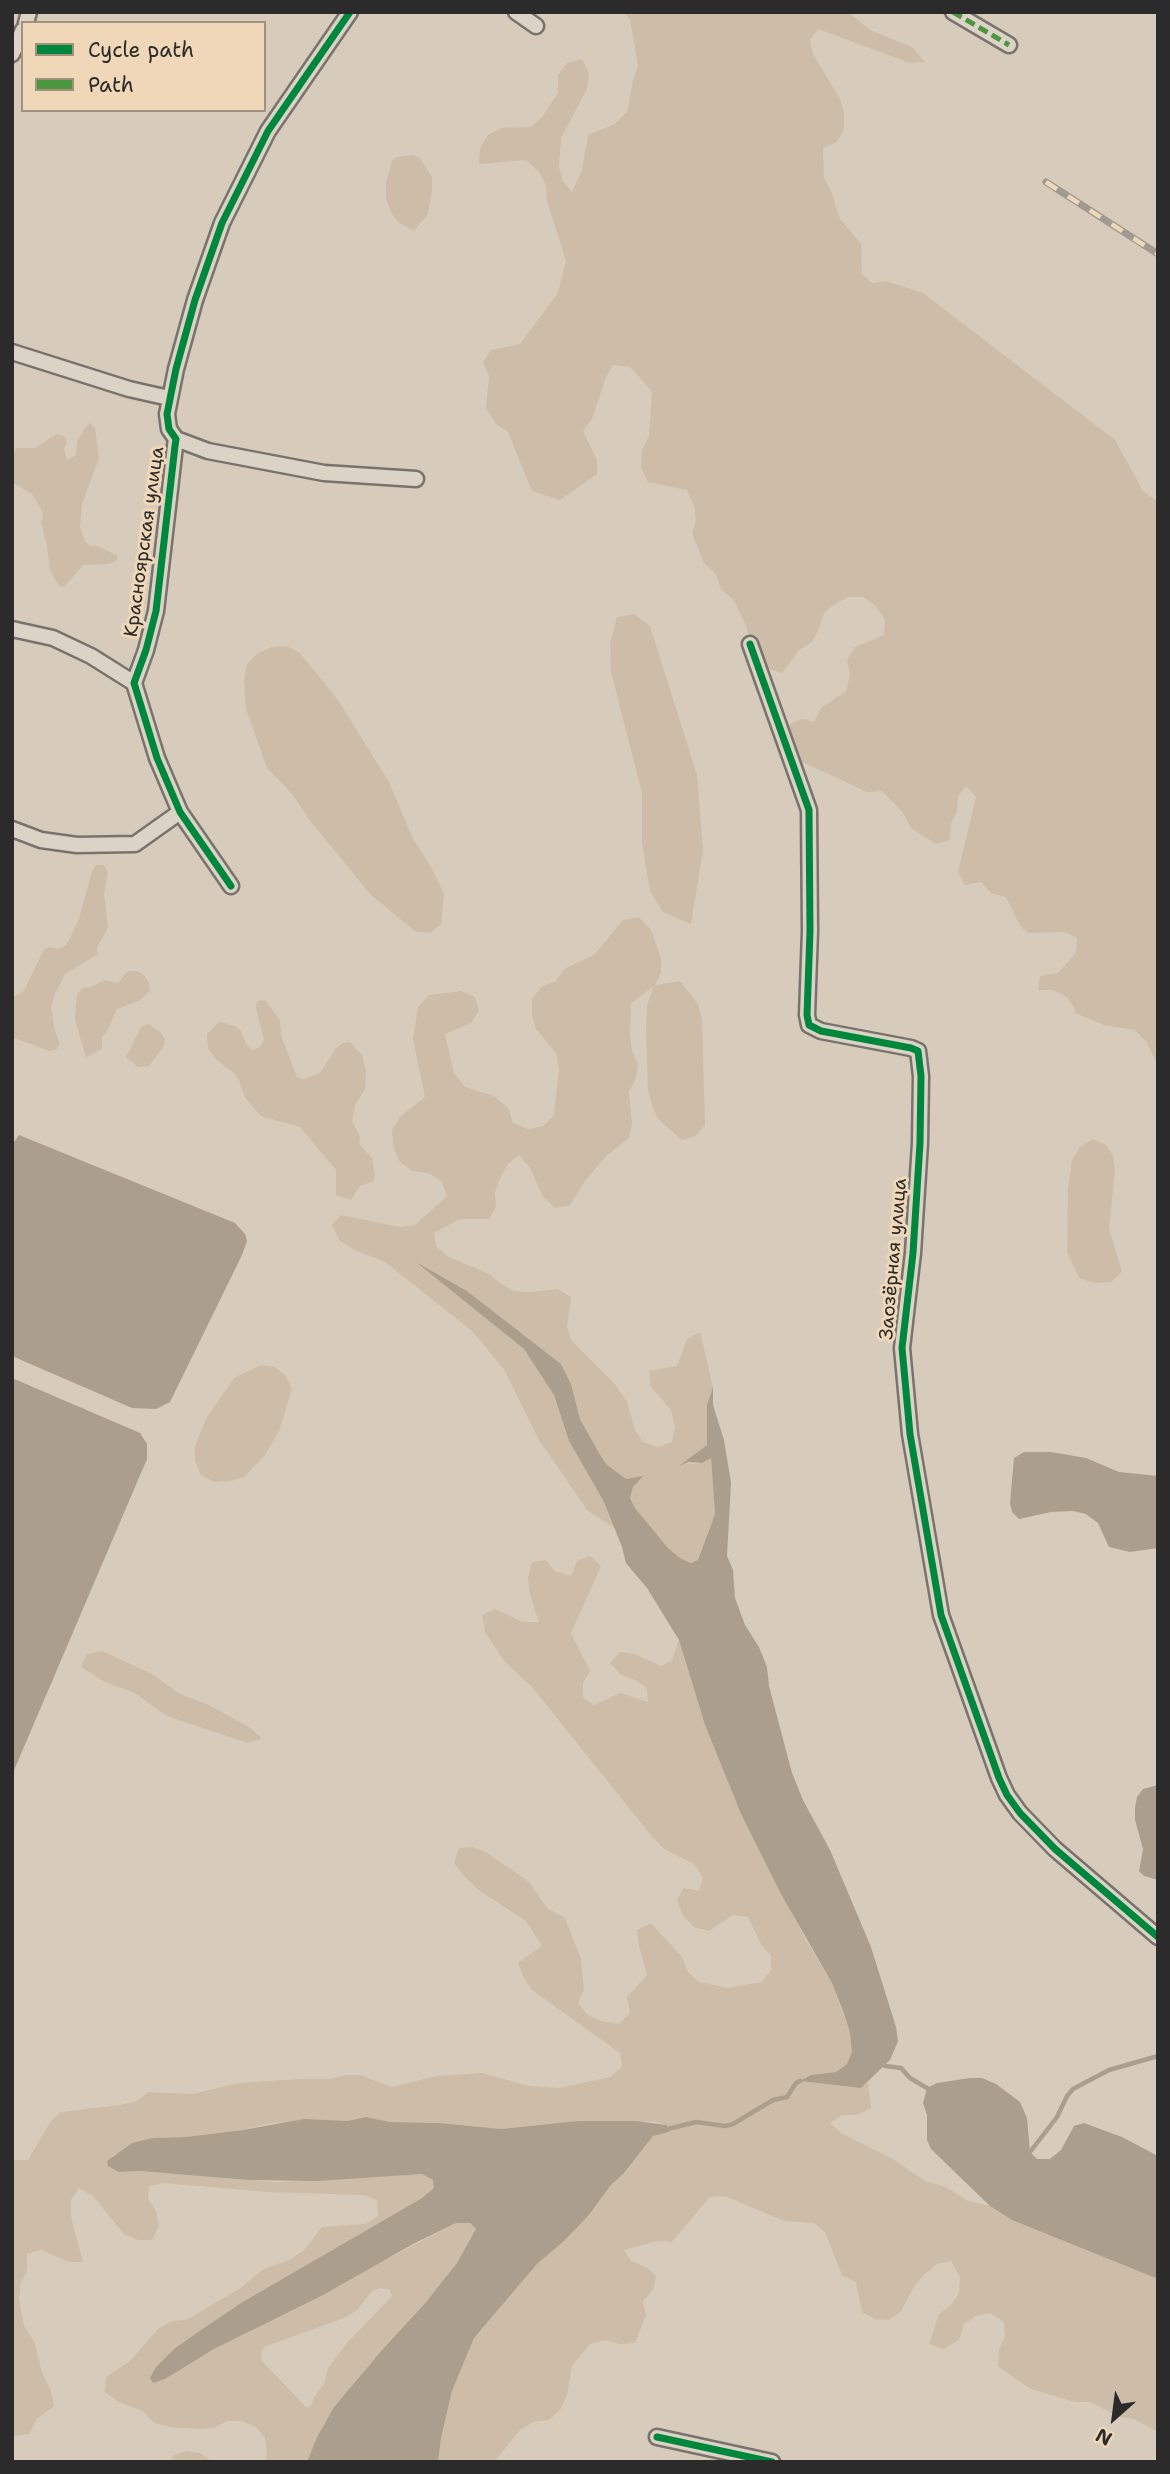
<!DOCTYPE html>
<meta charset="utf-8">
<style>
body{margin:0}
#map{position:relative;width:1170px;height:2474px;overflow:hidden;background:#d7cbbb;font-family:"Shantell Sans",sans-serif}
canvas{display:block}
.frame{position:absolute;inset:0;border:14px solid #2b2b2b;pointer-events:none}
.legend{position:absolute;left:21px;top:21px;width:245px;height:91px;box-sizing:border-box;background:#efd7b7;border:2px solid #a1927f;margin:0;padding:9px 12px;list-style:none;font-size:21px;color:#2b2b2b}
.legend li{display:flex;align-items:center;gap:14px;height:35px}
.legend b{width:35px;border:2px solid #a1927f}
.north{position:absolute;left:1079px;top:2383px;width:70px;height:70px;-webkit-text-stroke:5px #efd7b7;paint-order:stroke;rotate:208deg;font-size:19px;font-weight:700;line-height:28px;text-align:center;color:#2b2b2b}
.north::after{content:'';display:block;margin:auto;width:24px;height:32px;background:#2b2b2b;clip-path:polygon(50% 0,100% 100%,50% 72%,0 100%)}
</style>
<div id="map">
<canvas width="1170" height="2474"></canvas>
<div class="frame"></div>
<ul class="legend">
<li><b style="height:9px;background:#00873e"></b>Cycle path</li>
<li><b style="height:9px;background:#4d9640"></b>Path</li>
</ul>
<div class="north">N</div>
</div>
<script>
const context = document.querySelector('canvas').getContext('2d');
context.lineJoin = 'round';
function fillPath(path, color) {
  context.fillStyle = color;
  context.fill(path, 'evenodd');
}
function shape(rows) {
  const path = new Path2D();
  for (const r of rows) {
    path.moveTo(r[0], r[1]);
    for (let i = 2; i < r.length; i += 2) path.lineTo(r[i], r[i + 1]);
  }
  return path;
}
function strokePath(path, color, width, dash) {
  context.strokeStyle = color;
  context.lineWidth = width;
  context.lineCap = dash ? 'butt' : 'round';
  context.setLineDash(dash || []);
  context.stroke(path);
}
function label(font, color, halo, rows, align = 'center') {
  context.font = font + ' "Shantell Sans",sans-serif';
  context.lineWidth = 6;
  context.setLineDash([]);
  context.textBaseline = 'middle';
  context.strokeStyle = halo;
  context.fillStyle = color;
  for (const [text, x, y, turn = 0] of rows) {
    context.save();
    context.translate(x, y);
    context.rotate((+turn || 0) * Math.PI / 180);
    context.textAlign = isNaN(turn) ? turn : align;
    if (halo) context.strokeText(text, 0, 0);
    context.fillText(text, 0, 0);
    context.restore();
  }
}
fillPath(shape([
 [623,12,848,12,870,30,912,47,925,62,910,63,818,29,810,40,813,54,840,99,844,113,844,129,837,142,823,148,824,178,831,191,840,219,861,244,862,274,872,283,886,281,923,293,1115,440,1143,491,1158,502,1158,1066,1146,1041,1134,1030,1104,1025,1075,1013,1075,1009,1067,997,1053,990,1038,990,1040,976,1058,973,1076,953,1077,938,1064,932,1028,933,1020,926,1006,897,991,893,981,882,965,885,958,872,976,797,966,786,958,796,957,811,951,823,950,840,936,844,911,828,903,813,882,791,867,792,798,760,789,742,788,725,802,719,814,722,821,708,846,691,850,675,847,660,855,647,884,635,885,620,876,606,863,597,848,597,835,604,824,613,819,629,812,642,799,650,782,673,767,668,750,644,747,628,734,600,721,589,715,573,704,563,692,534,696,520,694,505,687,490,648,482,641,468,642,450,649,436,652,391,630,367,613,365,606,377,592,419,583,431,597,460,597,474,560,500,532,491,508,432,496,424,486,408,489,376,483,362,491,350,520,344,558,293,566,261,547,201,546,185,539,172,526,160,479,164,480,148,488,135,501,128,531,127,542,117,558,93,558,75,567,63,582,59,589,74,587,89,561,138,559,167,563,181,572,192,582,170,588,135,615,124,627,112,633,81,638,66,630,19],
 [413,155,420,158,432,177,432,191,428,214,414,231,398,222,392,214,386,199,386,183,392,161,397,157],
 [90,423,95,428,99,458,82,504,80,527,85,541,90,546,98,546,118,556,115,562,107,564,83,565,64,587,58,585,50,569,47,545,41,523,43,516,41,509,32,494,12,482,12,458,16,448,35,448,56,434,64,436,67,442,64,449,67,460,76,455,77,442,84,429],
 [634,614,650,626,697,775,703,850,691,924,663,912,650,891,642,843,642,793,611,672,610,643,617,617],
 [287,646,300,653,338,700,389,782,413,839,430,865,444,894,441,924,430,933,415,931,371,895,311,822,293,795,267,768,246,709,244,679,247,664,258,653,272,647],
 [96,865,104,865,108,872,104,893,108,928,97,947,98,954,65,974,55,994,51,1007,55,1031,60,1044,56,1050,49,1051,12,1037,12,998,24,991,44,949,50,947,58,949,65,946,69,940,79,919,92,871],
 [639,917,651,930,661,958,661,973,655,985,680,981,698,1004,702,1019,705,1125,696,1136,682,1140,658,1119,652,1105,648,1090,646,1031,647,1007,653,987,631,1003,630,1035,632,1051,638,1064,636,1078,629,1092,632,1123,629,1138,606,1156,585,1181,570,1205,555,1208,543,1197,530,1168,519,1155,508,1164,500,1178,495,1192,496,1207,489,1219,460,1219,434,1233,436,1246,449,1257,489,1274,501,1284,514,1291,530,1292,558,1289,571,1297,567,1327,571,1340,615,1384,627,1402,635,1430,643,1442,657,1447,672,1442,675,1427,671,1410,651,1387,649,1371,677,1366,687,1339,700,1332,713,1387,707,1405,707,1445,683,1464,702,1463,711,1458,715,1514,698,1560,691,1563,680,1558,668,1548,635,1508,630,1498,633,1487,640,1477,626,1479,606,1464,599,1453,580,1419,571,1384,561,1364,467,1291,423,1266,524,1349,536,1364,554,1395,569,1441,604,1502,616,1529,588,1511,539,1440,504,1369,472,1331,385,1262,355,1250,340,1241,332,1225,341,1215,400,1227,415,1225,447,1196,442,1182,429,1173,412,1171,400,1162,393,1146,392,1130,400,1117,425,1097,413,1039,418,1007,429,995,461,991,475,997,479,1011,471,1023,445,1034,454,1073,465,1087,494,1096,508,1108,513,1123,528,1129,543,1126,554,1115,559,1069,556,1053,536,1029,532,1015,532,999,541,987,556,981,564,969,594,955,623,920],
 [128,971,137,971,144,975,149,983,150,991,139,1001,117,1009,107,1031,102,1037,102,1049,86,1057,75,1020,77,994,83,988,91,987,104,980,118,983],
 [265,1000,280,1020,281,1035,297,1077,304,1079,320,1073,336,1048,343,1043,350,1042,362,1055,366,1071,365,1089,355,1105,352,1121,360,1136,359,1144,372,1158,375,1174,374,1181,360,1186,351,1200,336,1195,336,1170,300,1127,261,1116,245,1098,239,1080,234,1073,218,1061,208,1049,207,1034,219,1022,235,1026,241,1031,247,1046,253,1050,260,1047,264,1040,256,1008,257,1001],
 [149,1024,161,1033,165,1039,164,1046,149,1066,138,1067,126,1057,141,1027],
 [1093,1139,1106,1145,1113,1156,1115,1170,1109,1228,1122,1272,1111,1282,1095,1283,1079,1278,1067,1252,1068,1189,1072,1160,1080,1147],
 [261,1365,275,1367,286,1376,292,1389,279,1431,265,1455,244,1477,231,1481,214,1482,201,1475,195,1461,195,1446,206,1419,234,1378],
 [590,1556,601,1566,571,1633,590,1671,583,1683,583,1697,594,1705,620,1693,648,1702,647,1688,635,1680,621,1675,610,1663,620,1652,635,1654,661,1666,672,1660,679,1640,705,1725,741,1814,806,1940,832,1983,850,2033,853,2053,847,2064,836,2072,811,2075,801,2081,861,2088,868,2083,871,2108,857,2115,842,2115,830,2123,841,2133,893,2159,925,2181,946,2187,968,2201,990,2206,1012,2220,1158,2279,1158,2432,1134,2419,1120,2417,1090,2402,1075,2402,1031,2389,1017,2380,998,2366,999,2350,1005,2336,1004,2322,991,2313,976,2316,964,2324,959,2340,943,2349,929,2344,939,2314,951,2305,959,2293,960,2277,951,2261,937,2264,925,2274,915,2285,901,2311,889,2320,875,2319,862,2312,856,2282,842,2275,825,2232,814,2223,784,2221,725,2196,710,2197,672,2242,657,2241,624,2250,631,2261,646,2267,656,2276,653,2290,643,2301,646,2315,635,2343,620,2344,605,2340,590,2344,572,2366,567,2395,560,2410,549,2420,533,2422,520,2430,494,2462,438,2462,441,2438,452,2391,474,2338,537,2264,564,2241,610,2186,624,2173,653,2136,669,2131,667,2125,657,2122,636,2121,578,2121,501,2129,440,2123,390,2122,366,2117,347,2121,273,2123,243,2130,186,2137,153,2138,112,2156,119,2172,140,2171,276,2182,422,2174,433,2180,435,2188,422,2198,241,2303,174,2349,156,2367,165,2379,214,2349,456,2223,470,2223,476,2229,467,2248,447,2277,334,2407,317,2437,307,2462,265,2462,267,2453,265,2438,256,2427,242,2421,227,2421,214,2428,200,2429,170,2427,154,2423,144,2412,117,2401,105,2392,106,2377,130,2361,158,2329,172,2321,186,2320,239,2289,262,2270,291,2259,304,2250,322,2227,366,2224,378,2216,377,2200,363,2195,268,2192,163,2183,149,2186,148,2199,156,2211,159,2226,152,2240,138,2240,124,2234,93,2196,79,2188,71,2200,71,2217,83,2262,69,2262,41,2250,27,2254,27,2270,21,2283,19,2298,24,2326,34,2341,42,2372,51,2391,54,2406,37,2419,29,2434,12,2436,12,2160,28,2160,51,2121,61,2112,120,2105,137,2101,148,2092,193,2094,239,2083,300,2079,331,2079,345,2075,360,2075,392,2087,436,2076,482,2073,529,2086,559,2088,610,2077,622,2067,620,2053,532,1990,524,1978,518,1963,542,1946,526,1921,480,1891,465,1877,454,1863,459,1848,473,1847,487,1853,529,1882,547,1908,565,1918,581,1959,584,1990,578,2003,588,2015,601,2021,619,2024,630,2013,627,1997,647,1975,639,1946,637,1930,651,1923,682,1957,688,1972,699,1982,728,1988,761,1982,771,1971,771,1956,761,1944,748,1917,733,1915,709,1931,694,1927,683,1916,677,1900,684,1888,699,1891,703,1877,694,1864,666,1850,654,1839,532,1687,504,1661,485,1632,482,1615,495,1609,523,1622,539,1622,530,1595,528,1578,532,1562,546,1560,555,1571,571,1576,577,1561],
 [380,2288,390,2290,392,2296,347,2343,328,2368,324,2384,314,2397,312,2405,306,2407,262,2361,261,2354,264,2347,344,2318,357,2310,372,2291],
 [102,1651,152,1674,180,1694,209,1705,252,1729,262,1739,248,1743,167,1716,133,1692,105,1682,81,1667,87,1654],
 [186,2451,200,2453,213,2462,173,2462,172,2456]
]), '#cdbda8');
fillPath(shape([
 [19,1135,235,1223,245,1234,247,1241,242,1255,170,1402,156,1409,132,1408,12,1356,12,1145],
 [416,1262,467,1291,561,1364,571,1384,580,1419,599,1453,606,1464,626,1479,643,1476,633,1487,630,1498,635,1508,668,1548,680,1558,691,1563,698,1560,715,1514,711,1458,702,1463,689,1462,679,1466,707,1445,707,1405,713,1387,713,1405,724,1440,731,1483,727,1556,733,1570,735,1598,745,1625,759,1647,767,1667,769,1686,792,1773,803,1800,830,1850,871,1947,896,2027,898,2041,890,2060,861,2088,800,2081,811,2075,836,2072,847,2064,852,2052,850,2033,843,2011,832,1983,781,1894,741,1814,705,1725,679,1640,647,1588,626,1563,622,1547,604,1502,569,1441,554,1395,524,1349],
 [12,1378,140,1433,147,1444,147,1459,12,1775],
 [1024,1452,1051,1452,1086,1458,1119,1472,1158,1476,1158,1548,1130,1552,1109,1547,1098,1523,1086,1514,1073,1511,1051,1512,1019,1519,1012,1512,1010,1503,1014,1458],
 [1158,1785,1158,1880,1144,1876,1139,1871,1143,1849,1135,1820,1135,1808,1137,1797,1143,1789],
 [970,2078,982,2078,996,2084,1020,2102,1027,2118,1030,2152,1037,2159,1050,2159,1061,2150,1074,2126,1084,2123,1122,2137,1158,2156,1158,2279,1012,2220,990,2206,931,2149,927,2140,927,2115,923,2103,927,2088,937,2083],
 [366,2117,390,2122,440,2123,501,2129,578,2121,636,2121,667,2125,669,2132,653,2136,624,2173,610,2186,588,2216,564,2241,537,2264,474,2338,452,2391,441,2438,438,2462,307,2462,317,2437,334,2407,384,2348,426,2302,457,2263,476,2229,470,2223,456,2223,413,2244,323,2295,214,2349,165,2379,153,2383,150,2378,156,2367,174,2349,204,2328,241,2303,422,2198,434,2188,433,2180,422,2174,317,2181,249,2180,140,2171,119,2172,108,2166,107,2161,132,2143,153,2138,186,2137,243,2130,304,2119,347,2121]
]), '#ab9e8c');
strokePath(shape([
 [885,2066,901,2068,910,2078,927,2088],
 [668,2129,696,2122,725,2126,733,2124,773,2100,787,2097,796,2083,800,2081],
 [1030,2152,1057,2117,1067,2096,1073,2089,1109,2070,1158,2056]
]), '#ab9e8c', 4.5);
const street = shape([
 [516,12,536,26],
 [953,12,1009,45],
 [26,23,29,12],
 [12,54,23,30],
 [12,352,129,389,169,398],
 [176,439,208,451,324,473,416,479],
 [12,629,53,638,91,656,134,683],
 [750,644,809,810,810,931,807,1015,809,1025,821,1031,911,1048,918,1051,921,1076,920,1143,913,1253,902,1348,910,1434,941,1615,999,1778,1007,1795,1020,1813,1055,1849,1158,1937],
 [12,829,41,840,77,845,135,844,180,812],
 [231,886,180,812,157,758,134,683,146,650,156,611,175,446,176,439,169,429,167,414,176,369,195,300,222,223,268,131,350,12],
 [657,2437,772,2462]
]);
strokePath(street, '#78736c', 19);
strokePath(street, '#dcd3c7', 14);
const rail = shape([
 [1046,182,1158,254]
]);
strokePath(rail, '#a09a91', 7);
strokePath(rail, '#efd7b7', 4.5, [13]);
strokePath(shape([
 [953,12,1009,45]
]), '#4d9640', 5, [10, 5]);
strokePath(shape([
 [750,644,809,810,810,931,807,1015,809,1025,821,1031,911,1048,918,1051,921,1076,920,1143,913,1253,902,1348,910,1434,941,1615,999,1778,1007,1795,1020,1813,1055,1849,1158,1937],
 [231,886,180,812,157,758,134,683,146,650,156,611,175,446,176,439,169,429,167,414,176,369,195,300,222,223,268,131,350,12],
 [657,2437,772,2462]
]), '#00873e', 7);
label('19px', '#2b2b2b', '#efd7b7', [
 ["Красноярская улица",145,542,-82],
 ["Заозёрная улица",894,1259,-85]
]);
</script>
